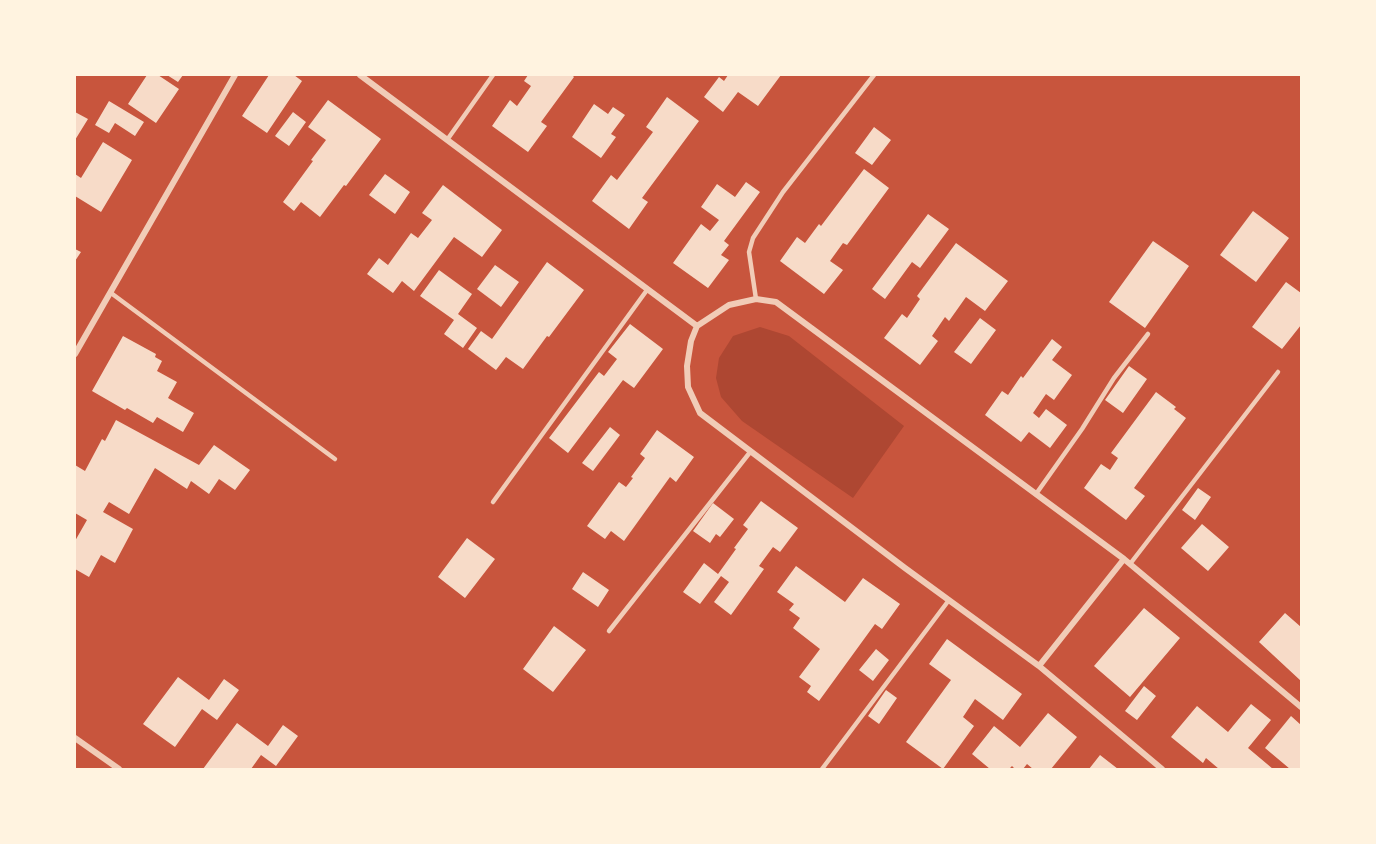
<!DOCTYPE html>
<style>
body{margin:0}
#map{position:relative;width:1376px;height:844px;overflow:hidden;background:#c8553d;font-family:"DM Sans",sans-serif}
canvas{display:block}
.frame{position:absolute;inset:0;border:76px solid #fff3e0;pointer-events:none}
</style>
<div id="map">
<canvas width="1376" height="844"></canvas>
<div class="frame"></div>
</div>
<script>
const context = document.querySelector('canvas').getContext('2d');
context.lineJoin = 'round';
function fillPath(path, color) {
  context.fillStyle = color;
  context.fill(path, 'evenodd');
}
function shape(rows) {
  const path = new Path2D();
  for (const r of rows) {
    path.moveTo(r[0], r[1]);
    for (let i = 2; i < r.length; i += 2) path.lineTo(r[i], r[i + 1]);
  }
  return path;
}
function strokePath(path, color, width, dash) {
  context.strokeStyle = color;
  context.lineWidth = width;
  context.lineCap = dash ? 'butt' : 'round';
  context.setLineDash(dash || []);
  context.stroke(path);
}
fillPath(shape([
 [760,327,789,336,904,426,853,498,742,421,721,397,716,378,719,358,733,336]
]), '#ae4732');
fillPath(shape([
 [147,75,158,75,179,89,156,123,128,104],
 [167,75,183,75,178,82],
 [269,75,294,75,302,81,267,133,242,116],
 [528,75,572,75,574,77,541,122,547,126,528,152,492,126,510,100,517,106,531,86,524,81],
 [728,75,781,75,758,106,738,92,723,112,704,97,719,77,724,81],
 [667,97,699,121,642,198,648,202,629,229,592,201,611,175,617,180,653,132,646,127],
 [328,100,381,139,346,186,344,185,320,217,301,202,294,211,283,202,313,161,311,160,326,140,308,127],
 [109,101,144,122,135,136,115,123,109,133,95,125],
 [594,104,608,114,613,107,625,115,611,134,616,137,601,158,572,137],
 [75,112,88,119,75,140],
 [293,112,306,122,289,146,275,136],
 [874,127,891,140,872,165,855,153],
 [103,142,132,160,101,212,75,196,75,174,81,178],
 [864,169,889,188,847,245,843,243,830,261,843,270,824,294,780,261,797,237,805,243,819,224,821,226],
 [385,174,410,192,395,214,369,195],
 [746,182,760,192,724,241,729,245,721,255,729,260,708,288,673,263,701,224,710,231,719,220,701,207,717,184,735,197],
 [443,185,502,230,482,257,454,237,414,291,402,281,393,293,367,274,379,258,388,265,411,233,418,238,432,220,422,213],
 [1253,211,1289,238,1256,282,1220,255],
 [928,214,949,229,920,268,912,262,885,299,872,289],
 [1153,241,1189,266,1145,328,1109,302],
 [956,243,1008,281,985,311,966,297,949,321,945,317,932,336,938,341,920,365,884,338,902,314,907,318,920,299,917,296],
 [75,249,81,252,75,261],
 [547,262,584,290,549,337,547,336,523,369,506,357,496,370,468,349,481,331,492,339],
 [495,265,519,282,501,307,477,289],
 [439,270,472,294,458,314,477,328,463,348,444,334,454,320,420,296],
 [1286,282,1301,293,1301,325,1282,349,1252,327],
 [980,318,996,330,971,364,954,352],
 [630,324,663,349,634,388,623,380,568,453,549,438,599,372,604,376,617,359,608,352],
 [123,336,156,354,155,357,162,361,157,371,177,382,168,398,194,413,183,432,157,417,153,423,127,408,125,410,92,391],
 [1052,339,1062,347,1052,360,1072,375,1054,400,1046,394,1033,413,1039,418,1046,409,1067,425,1050,448,1029,432,1021,442,985,415,1002,391,1008,395,1021,376,1023,378],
 [1129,366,1147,379,1123,413,1105,400],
 [1156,392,1176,407,1174,409,1186,418,1134,488,1145,496,1126,520,1084,488,1101,464,1110,470,1118,458,1111,453],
 [116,420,199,465,214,445,250,470,235,490,219,479,209,494,191,481,187,489,155,468,129,514,109,502,103,512,133,529,115,563,101,555,89,577,75,569,75,541,87,520,75,513,75,465,85,471,102,439,105,441],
 [610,427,620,435,593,471,582,463],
 [657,430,694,457,676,482,670,477,624,541,611,531,605,539,587,526,619,482,626,487,633,478,631,477,645,458,640,454],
 [1198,488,1211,497,1195,520,1182,510],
 [761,501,798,528,780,552,773,547,759,566,764,569,731,615,714,602,729,582,721,576,700,604,683,592,704,563,718,574,736,549,734,548,748,529,743,525],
 [713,503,734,519,720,537,716,534,710,543,693,531],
 [1202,524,1229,547,1208,571,1181,548],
 [467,538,495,559,465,598,438,577],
 [796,566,845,602,863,578,900,604,882,629,875,624,819,701,807,692,811,686,799,677,820,649,793,628,800,618,789,610,794,604,777,592],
 [583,572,609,590,598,607,572,589],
 [1144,608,1180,638,1130,697,1094,666],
 [1285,613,1301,627,1301,681,1259,642],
 [554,626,586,650,553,692,523,669],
 [947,639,1022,694,1003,720,975,699,963,717,974,726,943,769,906,742,951,680,929,664],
 [876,649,889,660,873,681,859,670],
 [178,677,209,700,224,679,239,690,217,720,202,709,175,747,143,724],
 [1144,686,1156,696,1137,720,1125,711],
 [886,690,897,698,879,724,868,716],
 [1251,704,1271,720,1248,748,1273,769,1219,769,1206,758,1203,763,1171,737,1197,706,1228,732],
 [1048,713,1077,737,1051,769,1033,769,1027,764,1023,769,1015,769,1012,766,1009,769,990,769,972,754,994,726,1020,747],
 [1291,716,1301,725,1301,769,1290,769,1265,748],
 [237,723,268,746,283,725,298,736,276,766,261,755,251,769,203,769],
 [1100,755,1118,769,1089,769]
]), '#f7dbc8');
strokePath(shape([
 [447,140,493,75],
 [111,293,335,459],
 [756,299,749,252,753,238,783,192,874,75],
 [1036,494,1082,429,1114,378,1148,334],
 [493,502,647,290],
 [1130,564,1278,372],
 [609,631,751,451],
 [822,769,949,600]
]), '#f1ccb7', 4.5);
strokePath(shape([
 [360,75,697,326],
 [75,354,235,75],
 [1039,666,1124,559],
 [75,738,119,769],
 [1162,769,1039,666,905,568,700,413,688,387,687,366,691,341,697,326,729,305,756,299,776,302,1124,559,1301,707]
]), '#f1ccb7', 6);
</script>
